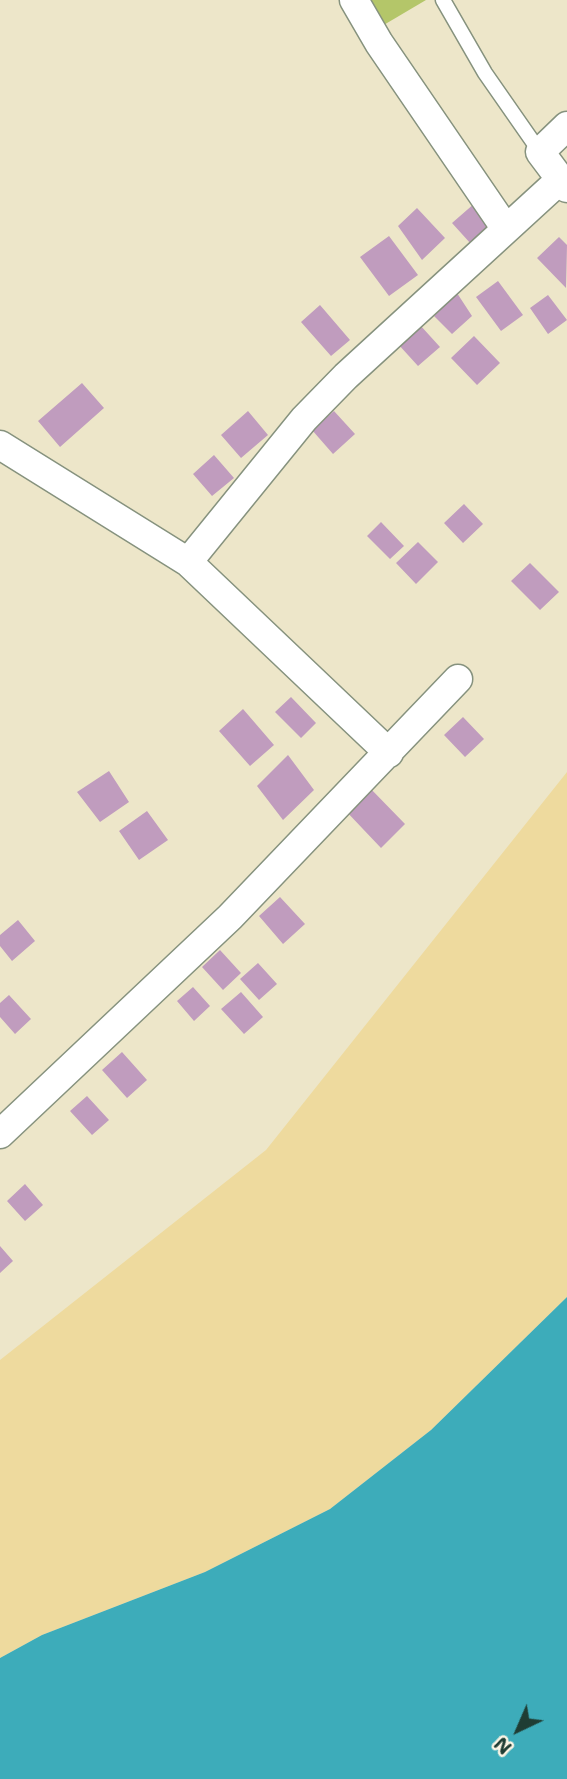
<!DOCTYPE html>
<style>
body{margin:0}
#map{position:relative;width:567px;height:1779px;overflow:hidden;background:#ede6c9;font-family:"Shantell Sans",sans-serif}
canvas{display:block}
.north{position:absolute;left:483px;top:1695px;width:70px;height:70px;-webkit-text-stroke:5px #fcf5e5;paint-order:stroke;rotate:224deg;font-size:19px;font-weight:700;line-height:28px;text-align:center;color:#1f3d34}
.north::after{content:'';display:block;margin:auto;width:24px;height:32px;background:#1f3d34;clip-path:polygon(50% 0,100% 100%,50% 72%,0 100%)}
</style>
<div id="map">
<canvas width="567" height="1779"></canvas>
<div class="north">N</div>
</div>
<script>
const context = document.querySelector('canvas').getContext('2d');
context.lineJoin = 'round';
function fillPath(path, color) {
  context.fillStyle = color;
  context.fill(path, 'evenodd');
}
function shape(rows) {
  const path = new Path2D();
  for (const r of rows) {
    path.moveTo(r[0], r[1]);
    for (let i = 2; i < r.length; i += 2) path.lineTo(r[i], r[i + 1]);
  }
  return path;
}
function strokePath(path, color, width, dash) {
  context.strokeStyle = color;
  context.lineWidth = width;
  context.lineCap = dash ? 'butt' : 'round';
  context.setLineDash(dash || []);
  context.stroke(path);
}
fillPath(shape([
 [366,0,426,0,382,26]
]), '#b4c669');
fillPath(shape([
 [567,772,567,1297,431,1430,330,1509,205,1572,42,1635,0,1658,0,1360,266,1150]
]), '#eeda9e');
fillPath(shape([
 [567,1297,567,1779,0,1779,0,1658,42,1635,205,1572,330,1509,431,1430]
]), '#3dacba');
fillPath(shape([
 [475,203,494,224,471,244,452,223],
 [417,208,445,238,422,260,398,226],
 [389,236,418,275,389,296,360,257],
 [559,237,567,245,566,288,537,258],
 [498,281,523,315,501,331,476,297],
 [457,293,472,316,452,334,434,316],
 [548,295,567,320,548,334,530,308],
 [320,305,350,340,331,356,301,322],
 [420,325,440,347,418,366,398,344],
 [474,336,500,363,477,385,451,358],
 [82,383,104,408,60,447,38,421],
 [248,411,268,435,241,458,221,435],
 [334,411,355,434,333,454,312,430],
 [214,455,234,478,212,496,193,474],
 [464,504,483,524,463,543,444,523],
 [381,522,404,546,390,559,367,536],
 [418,542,438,562,416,584,396,563],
 [530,563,559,592,540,610,511,581],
 [291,697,316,723,301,738,275,712],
 [243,709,274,745,250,766,219,731],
 [463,717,484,739,465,757,444,735],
 [288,755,314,790,283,820,257,786],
 [109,771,129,802,100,822,77,792],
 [368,786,405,824,381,848,344,809],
 [147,811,168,840,139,860,119,831],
 [280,897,305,924,283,944,259,916],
 [18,920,35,941,12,961,0,946,0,935],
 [220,950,241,973,223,990,202,967],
 [258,963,277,984,259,1000,240,979],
 [193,987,210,1006,194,1021,177,1001],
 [241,992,263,1017,244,1034,221,1009],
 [9,995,31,1019,15,1034,0,1017,0,1003],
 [122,1052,147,1080,127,1098,102,1070],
 [87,1096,109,1120,92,1135,70,1111],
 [25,1184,43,1205,25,1221,7,1201],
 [0,1246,13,1261,0,1273]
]), '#c09cbe');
const service = shape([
 [443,0,485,73,540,152]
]);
const minor = shape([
 [354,0,379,43,506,229],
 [567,126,540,152,567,188],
 [0,445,188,562,389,753],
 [188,562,304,419,346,376,560,180],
 [0,1134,230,917,458,679]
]);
strokePath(service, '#86927e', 17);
strokePath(minor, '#86927e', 31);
strokePath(service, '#fff', 14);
strokePath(minor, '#fff', 28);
</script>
